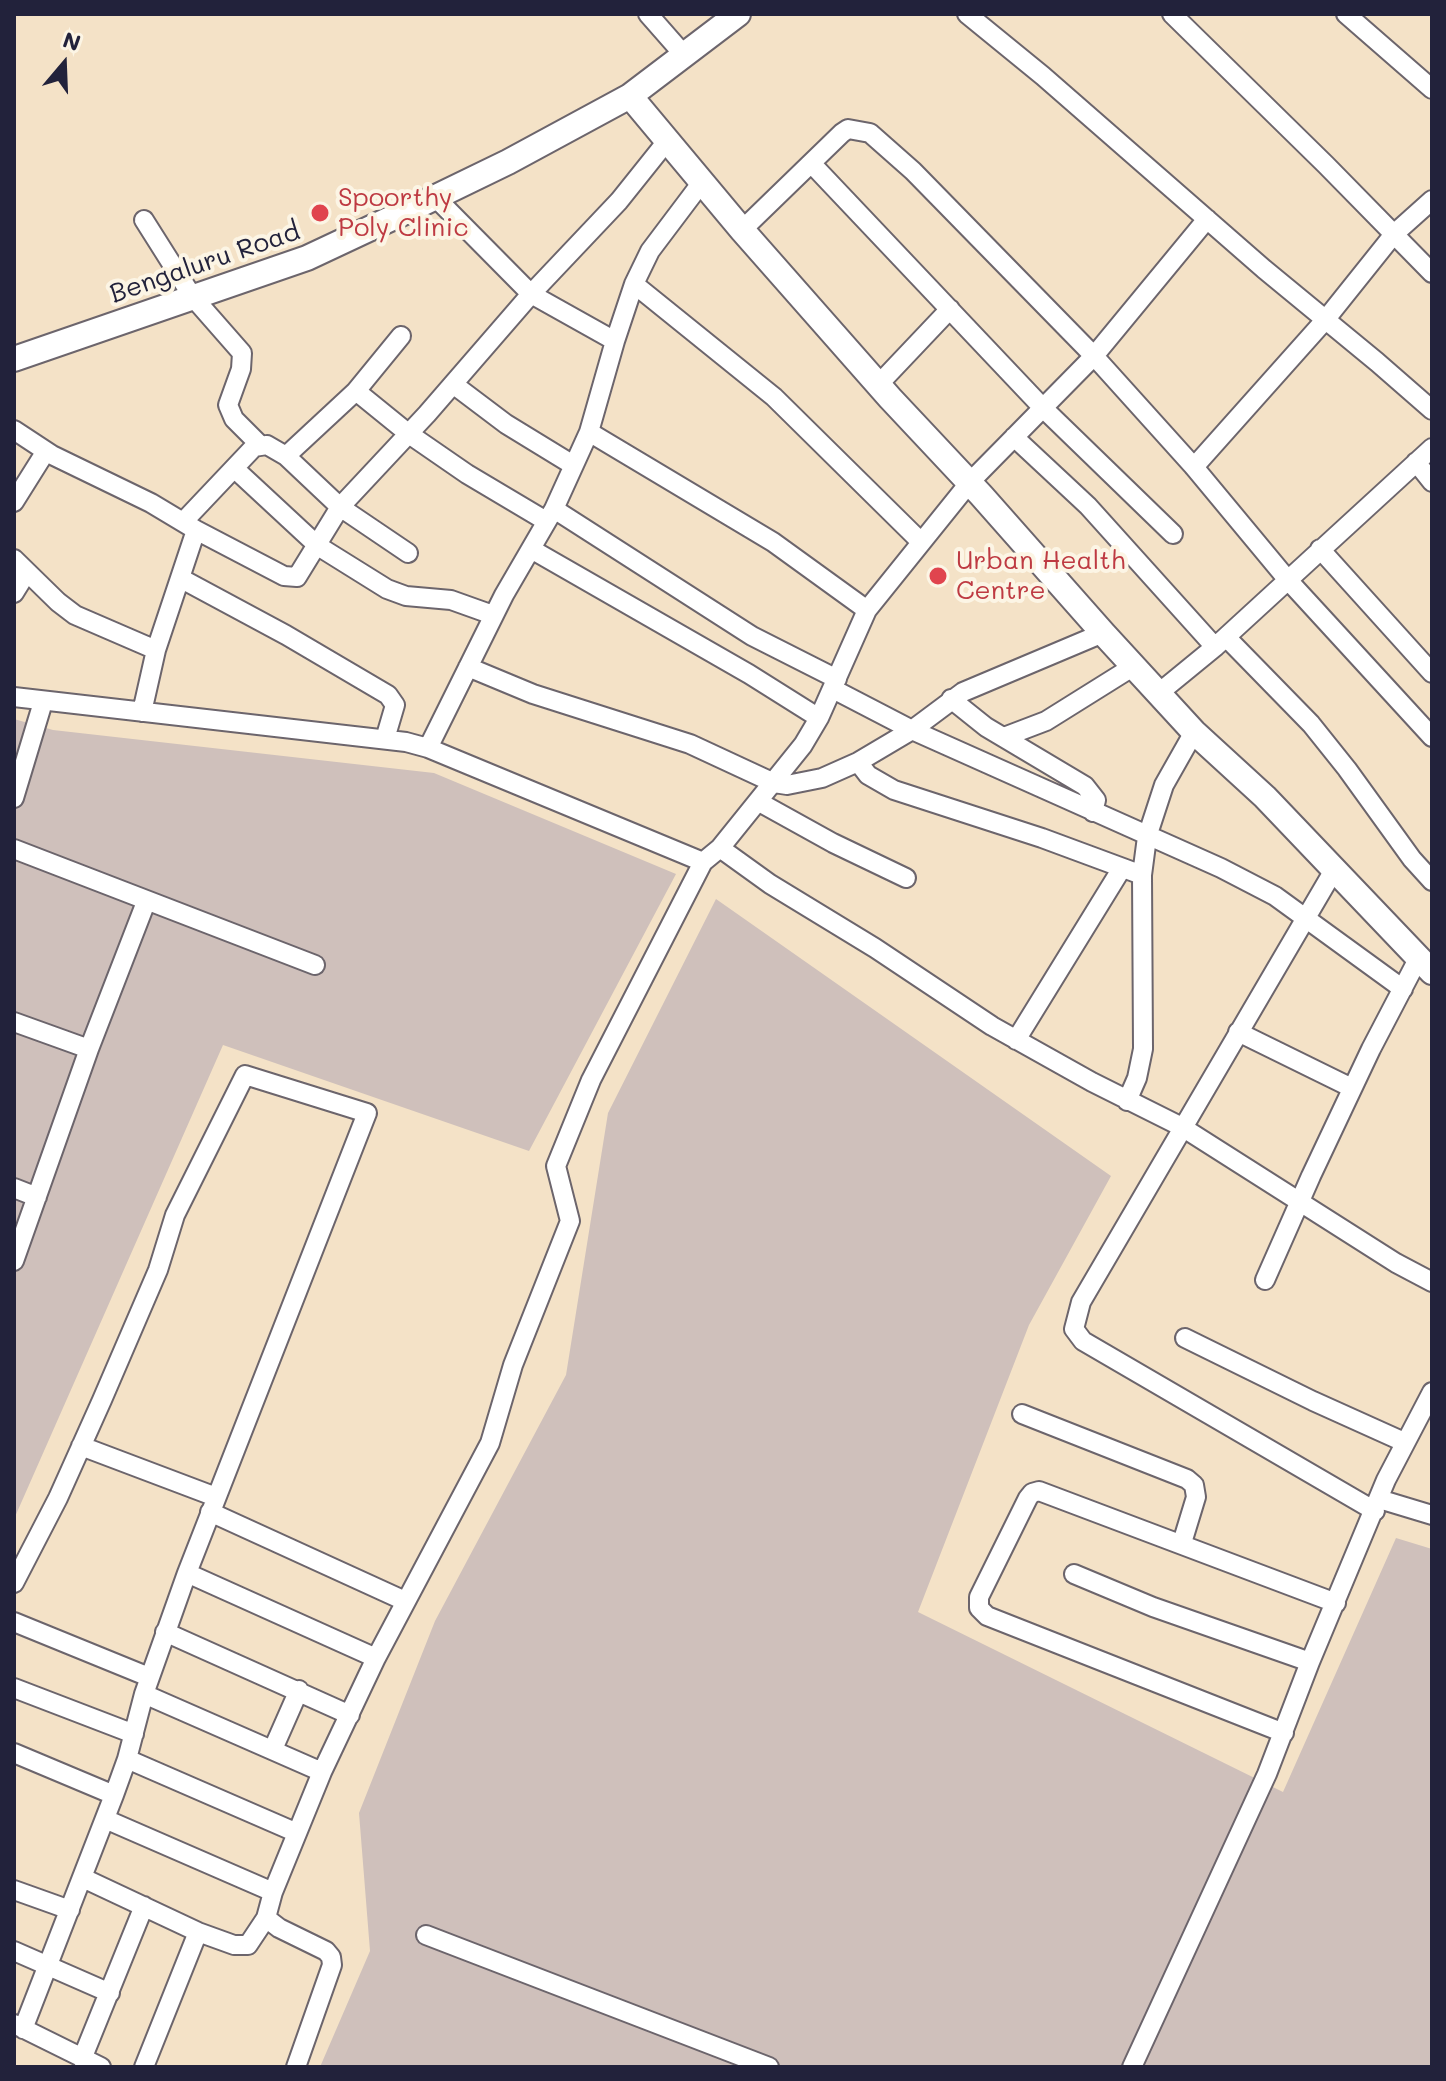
<!DOCTYPE html>
<style>
body{margin:0}
#map{position:relative;width:1446px;height:2081px;overflow:hidden;background:#f4e2c7;font-family:Mali,sans-serif}
canvas{display:block}
.frame{position:absolute;inset:0;border:16px solid #22223b;pointer-events:none}
.north{position:absolute;left:24px;top:24px;width:80px;height:80px;-webkit-text-stroke:6px #fcf5e5;paint-order:stroke;rotate:19deg;font-size:22px;font-weight:700;line-height:32px;text-align:center;color:#22223b}
.north::after{content:'';display:block;margin:auto;width:28px;height:36px;background:#22223b;clip-path:polygon(50% 0,100% 100%,50% 72%,0 100%)}
</style>
<div id="map">
<canvas width="1446" height="2081"></canvas>
<div class="frame"></div>
<div class="north">N</div>
</div>
<script>
const context = document.querySelector('canvas').getContext('2d');
context.lineJoin = 'round';
function fillPath(path, color) {
  context.fillStyle = color;
  context.fill(path, 'evenodd');
}
function shape(rows) {
  const path = new Path2D();
  for (const r of rows) {
    path.moveTo(r[0], r[1]);
    for (let i = 2; i < r.length; i += 2) path.lineTo(r[i], r[i + 1]);
  }
  return path;
}
function strokePath(path, color, width, dash) {
  context.strokeStyle = color;
  context.lineWidth = width;
  context.lineCap = dash ? 'butt' : 'round';
  context.setLineDash(dash || []);
  context.stroke(path);
}
function label(font, color, halo, rows, align = 'center') {
  context.font = font + ' Mali,sans-serif';
  context.lineWidth = 8;
  context.setLineDash([]);
  context.textBaseline = 'middle';
  context.strokeStyle = halo;
  context.fillStyle = color;
  for (const [text, x, y, turn = 0] of rows) {
    context.save();
    context.translate(x, y);
    context.rotate((+turn || 0) * Math.PI / 180);
    context.textAlign = isNaN(turn) ? turn : align;
    if (halo) context.strokeText(text, 0, 0);
    context.fillText(text, 0, 0);
    context.restore();
  }
}
fillPath(shape([
 [14,719,53,730,434,773,676,874,529,1151,223,1045,14,1519],
 [716,899,1111,1176,1029,1325,918,1612,1283,1792,1396,1538,1432,1549,1432,2067,320,2067,370,1951,359,1813,435,1621,566,1375,608,1113]
]), '#cfc0bb');
const minor = shape([
 [648,14,684,55],
 [967,14,1043,76,1264,269,1377,362,1432,410],
 [1172,14,1326,165,1432,273],
 [1346,14,1432,89],
 [811,163,1043,408,1173,534],
 [435,197,531,294,615,341],
 [144,220,192,296,242,353,241,369,228,405,234,419,259,444],
 [742,230,842,133,848,129,870,133,913,171,1094,356,1194,467,1287,579,1432,737],
 [634,284,774,397,921,542],
 [453,384,506,424,573,465],
 [878,385,950,309],
 [356,391,409,434,467,474,546,521],
 [14,430,52,455,151,503,196,530,284,576,297,577,340,507,427,414,531,294,619,201,667,141],
 [589,432,773,542,867,610],
 [1014,437,1088,506,1215,647],
 [286,456,356,391,401,336],
 [1416,462,1432,482],
 [1194,467,1326,319,1394,234,1432,200],
 [235,469,318,546,387,589,406,596,451,600,493,615],
 [14,502,46,451],
 [554,509,752,636,837,679],
 [183,522,254,447,267,445,286,456,340,507,408,553],
 [531,549,749,674,819,718],
 [1320,549,1432,673],
 [14,559,58,602,75,615,156,650],
 [180,578,286,635,388,695,395,705,385,739],
 [14,593,27,572],
 [1226,637,1311,724,1347,769,1412,859,1432,881],
 [468,667,533,694,690,744,774,783,787,785,822,778,858,762,912,730,963,692,1103,633],
 [833,689,912,730,1221,868,1275,896,1403,989],
 [1160,692,1215,647,1432,448],
 [14,697,406,742,428,748,703,862,720,848,803,745,819,718,867,610,970,482,1094,356,1207,219],
 [951,699,986,727,1085,786,1096,800,1093,812],
 [142,712,156,650,196,530],
 [1004,737,1046,721,1134,666],
 [428,748,504,595,554,509,589,432,615,341,634,284,650,251,702,182],
 [858,762,868,775,894,790,1042,838,1142,875],
 [14,798,43,702],
 [759,802,833,843,906,878],
 [720,848,770,884,875,948,992,1026,1092,1082,1182,1127,1396,1263,1432,1282],
 [14,849,315,965],
 [1334,870,1081,1302,1074,1329,1083,1341,1375,1511],
 [14,1022,89,1049],
 [1238,1032,1352,1088],
 [1016,1040,1122,868],
 [1127,1101,1137,1078,1143,1049,1142,875,1147,837,1164,785,1194,732],
 [14,1188,37,1197],
 [14,1261,89,1049,146,902],
 [1265,1280,1311,1176,1371,1049,1418,959],
 [1185,1338,1313,1401,1404,1442],
 [1022,1414,1187,1479,1194,1485,1196,1497,1182,1543],
 [81,1446,216,1497],
 [1379,1499,1432,1515],
 [210,1512,405,1601],
 [187,1573,376,1658],
 [1074,1574,1153,1607,1310,1662],
 [14,1583,58,1498,102,1400,158,1270,175,1215,245,1075,367,1113,187,1573,144,1694,127,1759,114,1795,23,2029],
 [14,1622,149,1677],
 [165,1632,350,1715],
 [14,1688,134,1734],
 [144,1694,322,1772],
 [1284,1733,987,1616,979,1608,979,1597,1028,1498,1032,1493,1039,1491,1336,1603],
 [273,1749,299,1690],
 [14,1753,114,1795],
 [127,1759,295,1832],
 [105,1819,273,1892],
 [83,1878,198,1932,234,1945,248,1945,266,1918],
 [14,1890,70,1910],
 [426,1935,769,2067],
 [14,1951,110,1993],
 [14,2024,101,2067],
 [82,2059,144,1906],
 [144,2067,198,1932],
 [296,2067,332,1965,331,1957,326,1951,279,1928,266,1918,273,1892,322,1772,376,1658,490,1443,513,1365,570,1221,556,1166,591,1080,703,862],
 [1132,2067,1267,1774,1310,1662,1386,1480,1432,1392]
]);
const tertiary = shape([
 [630,96,742,230,890,398,981,495,1103,633,1194,732,1265,797,1432,972],
 [14,359,307,258,405,212,508,162,630,96,738,14]
]);
strokePath(minor, '#6c656c', 22);
strokePath(tertiary, '#6c656c', 28);
strokePath(minor, '#fff', 18);
strokePath(tertiary, '#fff', 24);
for (const [x, y, r, color] of [
 [320,213,10,"#e0444e"],
 [938,576,10,"#e0444e"]
]) {
  const dot = new Path2D();
  dot.arc(x, y, r, 0, 2 * Math.PI);
  context.fillStyle = color;
  context.fill(dot);
  strokePath(dot, '#fcf5e5', 3);
}
label('26px', '#be3a42', '#fcf5e5', [
 ["Spoorthy",338,198],
 ["Poly Clinic",338,228],
 ["Urban Health",956,561],
 ["Centre",956,591]
], 'left');
label('26px', '#22223b', '#fcf5e5', [
 ["Bengaluru Road",205,263,-19]
]);
</script>
